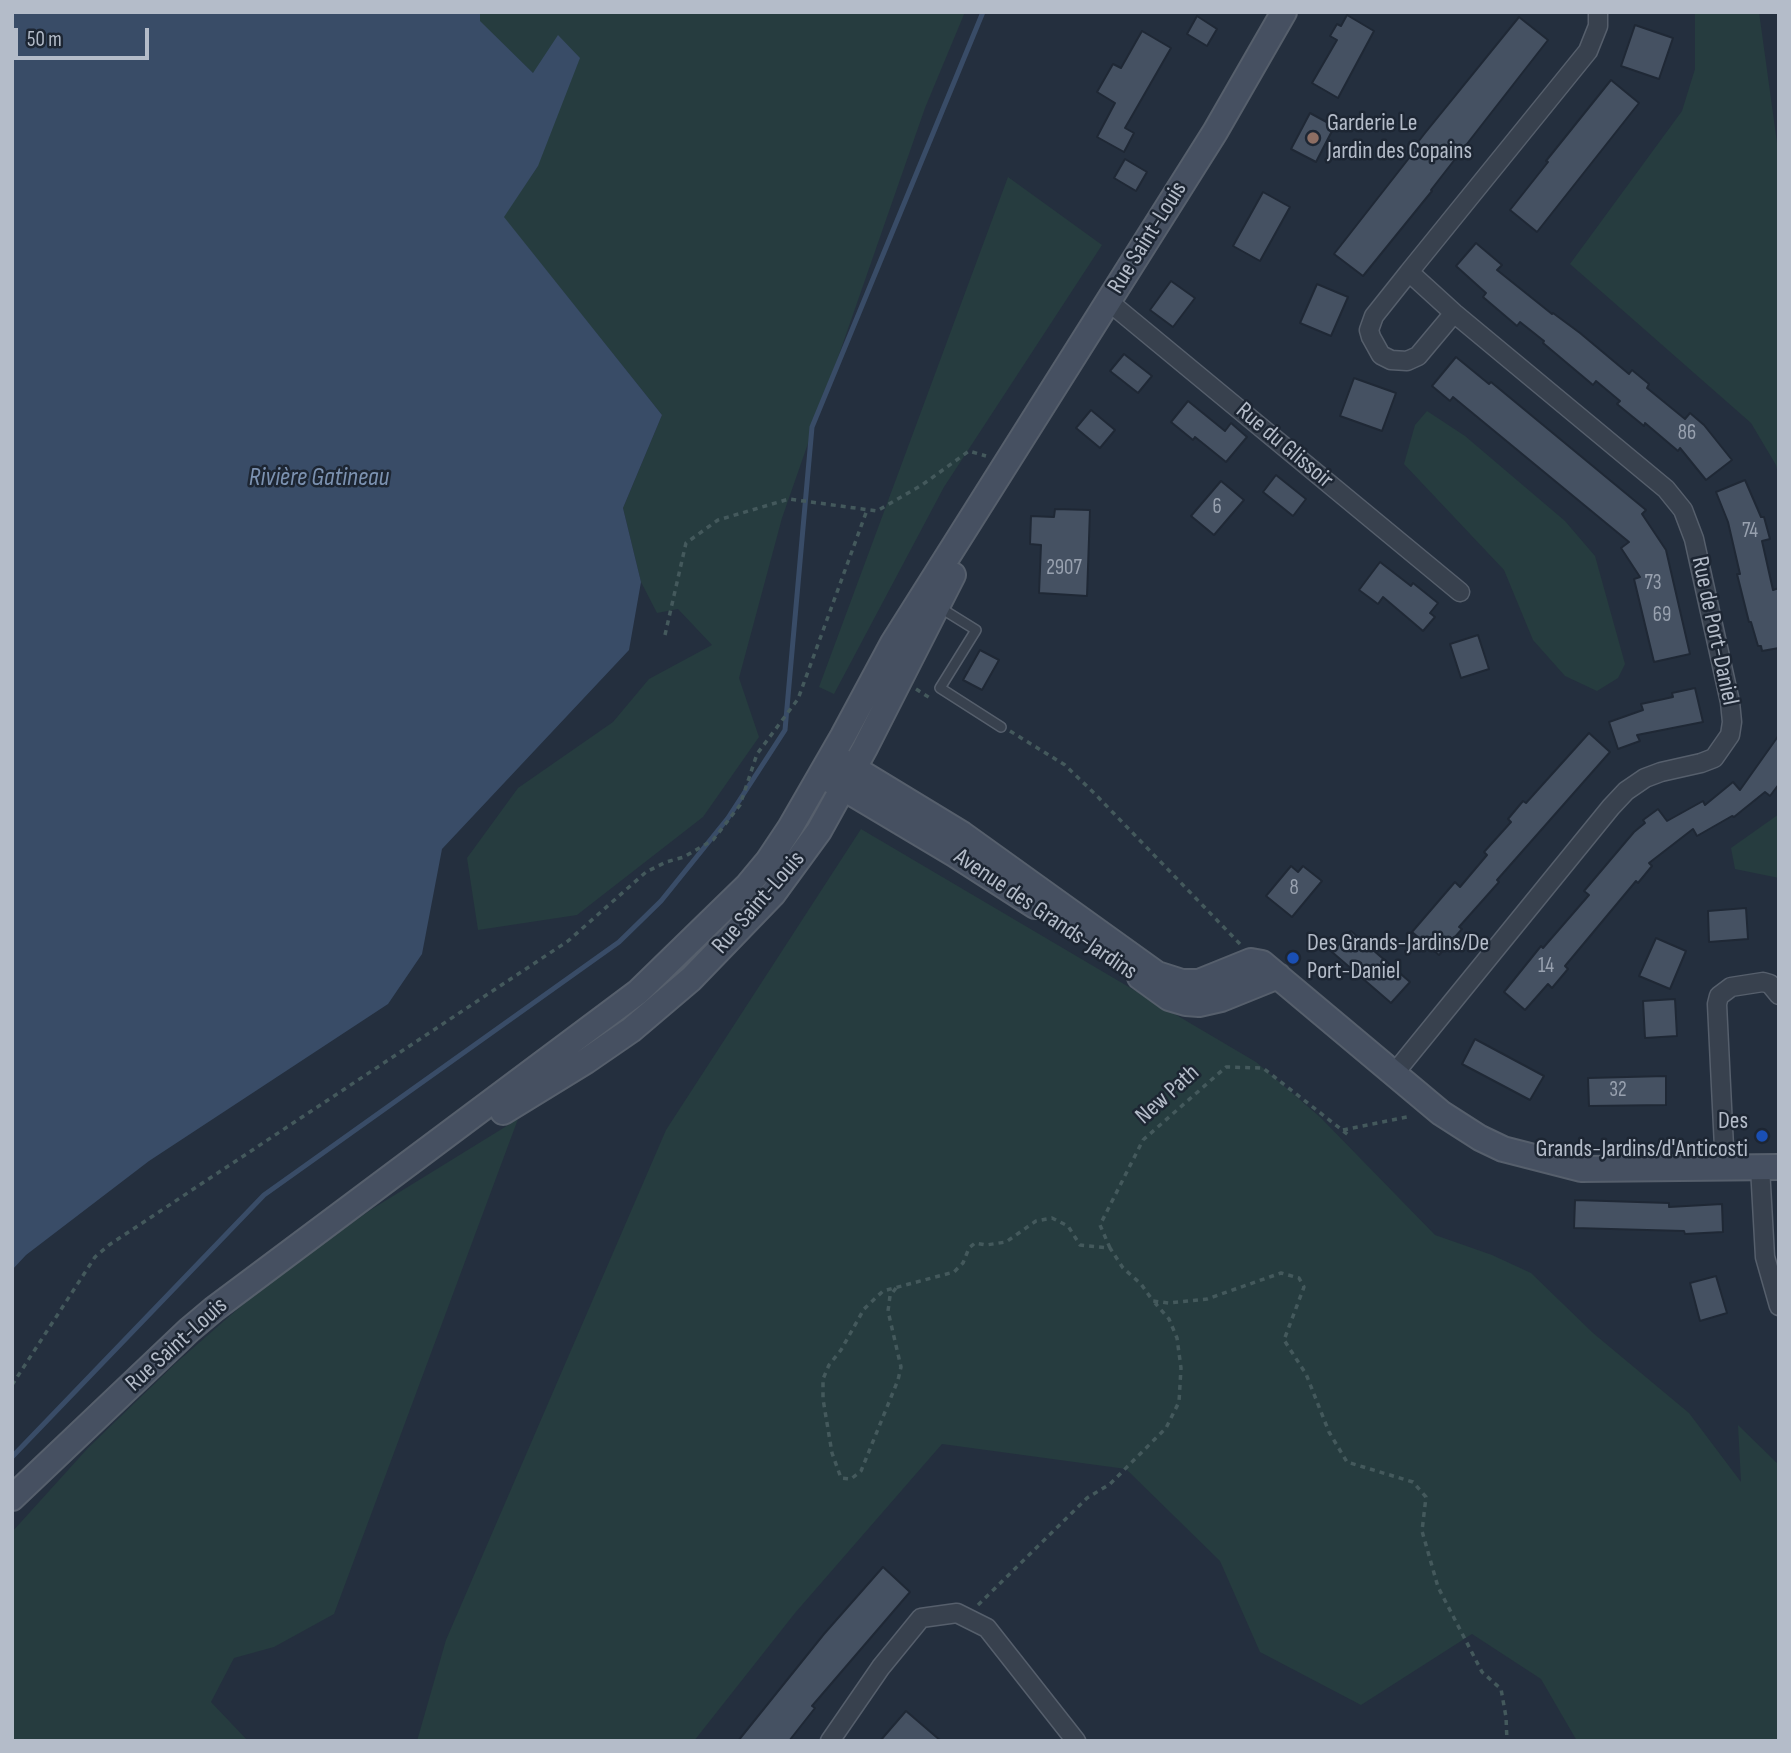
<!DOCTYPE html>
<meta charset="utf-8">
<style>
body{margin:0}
#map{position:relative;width:1791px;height:1753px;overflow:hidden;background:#242f3e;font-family:"Sofia Sans Condensed",sans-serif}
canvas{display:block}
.frame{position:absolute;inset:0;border:14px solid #b4bcc9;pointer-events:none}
.scale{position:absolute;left:14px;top:28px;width:135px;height:32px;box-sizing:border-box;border:4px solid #b4bcc9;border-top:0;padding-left:9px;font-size:21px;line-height:24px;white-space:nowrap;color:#b4bcc9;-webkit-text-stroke:5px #1d2633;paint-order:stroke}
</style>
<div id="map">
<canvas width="1791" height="1753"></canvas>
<div class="frame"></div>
<div class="scale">50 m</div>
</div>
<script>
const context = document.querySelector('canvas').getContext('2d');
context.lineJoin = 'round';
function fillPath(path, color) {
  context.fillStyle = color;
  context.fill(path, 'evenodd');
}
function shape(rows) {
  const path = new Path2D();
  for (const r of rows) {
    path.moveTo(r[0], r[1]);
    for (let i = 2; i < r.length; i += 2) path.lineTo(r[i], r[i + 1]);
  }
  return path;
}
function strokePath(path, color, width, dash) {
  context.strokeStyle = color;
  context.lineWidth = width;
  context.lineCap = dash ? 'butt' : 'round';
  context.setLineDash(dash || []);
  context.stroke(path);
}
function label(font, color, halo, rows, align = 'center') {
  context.font = font + ' "Sofia Sans Condensed",sans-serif';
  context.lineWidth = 5;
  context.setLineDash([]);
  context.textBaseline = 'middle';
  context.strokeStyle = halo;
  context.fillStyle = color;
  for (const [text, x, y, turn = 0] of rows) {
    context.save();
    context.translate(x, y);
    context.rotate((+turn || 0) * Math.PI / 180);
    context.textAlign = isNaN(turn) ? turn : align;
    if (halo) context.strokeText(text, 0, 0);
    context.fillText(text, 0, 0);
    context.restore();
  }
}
fillPath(shape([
 [480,12,965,12,925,108,782,518,739,678,759,737,703,817,577,915,478,930,467,858,518,788,613,722,649,679,712,645,678,609,657,613,641,582,623,508,662,415,503,217,538,166,533,73,479,21],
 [1695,12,1759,12,1779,157,1779,478,1776,465,1751,423,1570,264,1682,111,1695,69],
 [1008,177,1102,245,944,487,834,694,819,687],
 [1427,411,1465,436,1565,521,1595,556,1625,664,1618,678,1597,691,1565,676,1533,640,1504,570,1404,464,1415,425],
 [1779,814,1779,878,1735,869,1731,848],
 [861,829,1256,1062,1320,1117,1435,1235,1492,1255,1531,1273,1593,1333,1689,1413,1741,1482,1738,1425,1779,1465,1779,1741,1577,1741,1541,1679,1472,1634,1361,1705,1260,1652,1220,1561,1126,1469,942,1444,795,1613,694,1741,417,1741,446,1640,666,1130],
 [518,1119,334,1614,274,1647,234,1658,211,1702,248,1741,12,1741,12,1532,88,1448,176,1363,271,1280,372,1209]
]), '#263c3f');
fillPath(shape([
 [12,12,480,12,480,21,533,73,558,35,580,58,538,166,504,217,662,415,623,508,641,582,629,650,442,849,422,954,388,1004,149,1161,26,1255,12,1270]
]), '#394c67');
strokePath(shape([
 [12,1457,264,1195,619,942,661,901,728,818,785,730,812,427,983,12]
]), '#394c67', 5);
const building = shape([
 [1347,15,1374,31,1338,98,1312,83,1337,40,1330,36,1337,24,1341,26,1347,15],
 [1197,16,1217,29,1207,46,1187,34,1197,16],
 [1519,17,1548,40,1431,190,1432,191,1363,276,1334,254,1413,153,1411,151,1425,133,1519,17],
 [1635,25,1673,38,1659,79,1621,66,1635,25],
 [1142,31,1171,48,1125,128,1134,133,1124,152,1097,137,1115,103,1097,92,1113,64,1121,68,1142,31],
 [1611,80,1639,103,1537,232,1510,210,1548,162,1546,161,1611,80],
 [1310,113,1332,125,1332,131,1316,162,1291,149,1310,113],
 [1125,159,1147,172,1136,191,1114,178,1125,159],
 [1263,192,1290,207,1260,261,1233,246,1263,192],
 [1476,243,1502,265,1497,270,1552,314,1553,313,1580,333,1629,374,1632,370,1649,384,1647,388,1685,419,1690,413,1704,425,1732,460,1706,480,1680,448,1678,451,1645,423,1644,426,1617,404,1620,401,1596,381,1593,385,1543,343,1544,341,1520,322,1517,326,1483,297,1486,293,1456,266,1476,243],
 [1171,281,1195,298,1173,327,1150,310,1171,281],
 [1317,284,1348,297,1331,336,1300,323,1317,284],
 [1124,354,1152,376,1138,393,1110,371,1124,354],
 [1456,357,1489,384,1491,382,1646,510,1642,514,1666,550,1690,654,1654,662,1634,579,1640,577,1621,548,1629,542,1453,397,1450,401,1432,386,1456,357],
 [1354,378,1396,393,1382,431,1340,416,1354,378],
 [1188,401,1225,431,1231,423,1247,437,1226,462,1195,437,1193,440,1171,422,1188,401],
 [1091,410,1115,430,1100,448,1076,428,1091,410],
 [1276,475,1306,499,1293,516,1263,492,1276,475],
 [1745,480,1761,517,1764,517,1770,539,1762,541,1773,590,1779,588,1779,648,1762,651,1761,646,1758,646,1751,622,1749,622,1737,574,1740,574,1728,522,1716,492,1745,480],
 [1221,481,1244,500,1214,535,1191,516,1221,481],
 [1055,509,1090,510,1087,596,1039,593,1041,545,1030,544,1031,516,1054,517,1055,509],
 [1380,562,1411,586,1413,583,1438,603,1430,613,1435,617,1423,631,1383,597,1378,604,1359,590,1380,562],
 [1478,635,1489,669,1461,678,1450,644,1478,635],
 [980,650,999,660,982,690,963,680,980,650],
 [1695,688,1703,722,1637,735,1640,741,1618,749,1609,722,1643,710,1641,704,1673,697,1672,693,1695,688],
 [1589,733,1610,752,1497,880,1499,882,1459,927,1462,929,1439,955,1412,932,1455,882,1460,887,1487,855,1484,852,1511,822,1508,819,1523,801,1526,803,1589,733],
 [1779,735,1779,784,1770,796,1765,792,1734,817,1732,816,1697,836,1693,829,1649,863,1652,866,1638,883,1636,881,1565,966,1568,969,1552,988,1548,984,1525,1010,1504,992,1541,946,1543,948,1589,895,1584,891,1634,832,1645,823,1643,820,1658,809,1667,821,1703,801,1705,805,1733,782,1740,790,1779,735],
 [1291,866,1298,872,1303,866,1322,881,1292,917,1266,896,1291,866],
 [1746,908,1748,939,1709,942,1708,911,1746,908],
 [1351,931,1410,982,1391,1003,1332,952,1351,931],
 [1656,938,1686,951,1670,989,1639,976,1656,938],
 [1675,999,1677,1036,1645,1038,1643,1001,1675,999],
 [1475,1039,1544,1076,1530,1100,1462,1064,1475,1039],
 [1666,1076,1666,1105,1589,1106,1588,1078,1666,1076],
 [1575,1200,1669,1203,1669,1207,1722,1204,1723,1232,1685,1234,1684,1231,1574,1228,1575,1200],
 [1716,1276,1727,1313,1700,1321,1690,1283,1716,1276],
 [883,1567,910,1592,812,1706,815,1708,789,1741,738,1741,824,1634,883,1567],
 [906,1711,941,1741,880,1741,906,1711]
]);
fillPath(building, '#455162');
strokePath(building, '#1f2835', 2);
const lane = shape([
 [939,607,976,630,940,688,1001,727]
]);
const street = shape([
 [1409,272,1374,316,1369,330,1371,337,1381,355,1391,360,1407,361,1418,356,1454,313],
 [1108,301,1460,592],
 [1393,1075,1611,807,1626,791,1645,778,1661,772,1701,763,1714,758,1730,735,1732,722,1730,702,1694,539,1683,510,1666,489,1454,313,1409,272,1588,51,1598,26,1598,12],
 [1760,1167,1765,1257,1779,1306],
 [1725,1168,1717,1004,1719,996,1731,987,1763,982,1770,984,1779,995],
 [830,1741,881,1667,921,1618,957,1613,987,1628,1076,1741]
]);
const secondary = shape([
 [832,755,962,834,1157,974,1182,982,1199,982,1251,961,1262,963,1441,1113,1480,1138,1503,1149,1581,1169,1779,1167],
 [830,780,954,854,1035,906],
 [1140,977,1169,998,1186,1003,1199,1004,1221,999,1278,976],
 [503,1112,586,1061,631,1030,691,979,773,894,819,831,865,748,953,575],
 [12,1498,189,1330,214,1309,638,992,748,885,768,861,790,828,843,736,893,643,1215,132,1284,12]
]);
strokePath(lane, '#565f6c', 12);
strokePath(street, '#565f6c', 21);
strokePath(secondary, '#565f6c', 28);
strokePath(shape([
 [665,635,686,543,718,520,789,499,877,511,922,485,969,451,986,456],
 [916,689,930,698],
 [1010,731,1065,765,1096,795,1240,944],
 [1343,1130,1407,1117],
 [1110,1248,1100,1225,1143,1140,1226,1067,1263,1068,1351,1137],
 [896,1288,890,1296,888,1311,901,1367,898,1380,861,1471,851,1479,841,1478,832,1453,823,1399,823,1379,829,1365,841,1350,864,1309,883,1291,954,1272,963,1263,969,1248,975,1243,986,1245,1006,1242,1036,1221,1052,1218,1068,1226,1080,1245,1110,1248,1123,1268,1141,1284,1153,1301,1169,1303,1207,1299,1281,1273,1299,1278,1304,1287,1284,1340,1306,1374,1329,1432,1347,1462,1413,1482,1426,1497,1422,1531,1438,1587,1482,1672,1501,1689,1506,1717,1507,1741],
 [12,1385,95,1257,109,1245,568,941,646,872,666,862,684,857,713,840,740,805,757,754,798,699,867,510],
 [978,1605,1087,1498,1110,1484,1166,1428,1179,1402,1181,1368,1177,1338,1169,1319,1155,1303]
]), '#44595c', 3.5, [5, 5]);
strokePath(lane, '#38414e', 9);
strokePath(street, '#38414e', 18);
strokePath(secondary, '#465061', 24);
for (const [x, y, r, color] of [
 [1313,138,7,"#8d6e63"],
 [1293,958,7,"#1a4fb4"],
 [1762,1136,7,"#1a4fb4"]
]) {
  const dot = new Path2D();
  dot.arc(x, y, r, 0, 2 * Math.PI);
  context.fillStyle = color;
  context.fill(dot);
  strokePath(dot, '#1d2633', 2.5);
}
label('21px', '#98a1af', null, [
 ["86",1687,434],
 ["6",1217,508],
 ["74",1750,532],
 ["2907",1064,569],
 ["73",1653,584],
 ["69",1662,616],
 ["8",1294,889],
 ["14",1546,967],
 ["32",1618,1091]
]);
label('24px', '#b4bcc9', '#1d2633', [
 ["Garderie Le",1327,124],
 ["Jardin des Copains",1327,152],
 ["Des Grands-Jardins/De",1307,944],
 ["Port-Daniel",1307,972],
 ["Des",1748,1122,"right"],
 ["Grands-Jardins/d'Anticosti",1748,1150,"right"]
], 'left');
label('24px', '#b4bcc9', '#1d2633', [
 ["Rue Saint-Louis",1148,238,-58],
 ["Rue du Glissoir",1284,446,40],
 ["Rue de Port-Daniel",1714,631,78],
 ["Rue Saint-Louis",759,903,-49],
 ["Avenue des Grands-Jardins",1045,915,34],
 ["New Path",1168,1095,-42],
 ["Rue Saint-Louis",177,1345,-42]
]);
label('italic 26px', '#7c92b1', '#1d2633', [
 ["Rivière Gatineau",319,478]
]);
</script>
